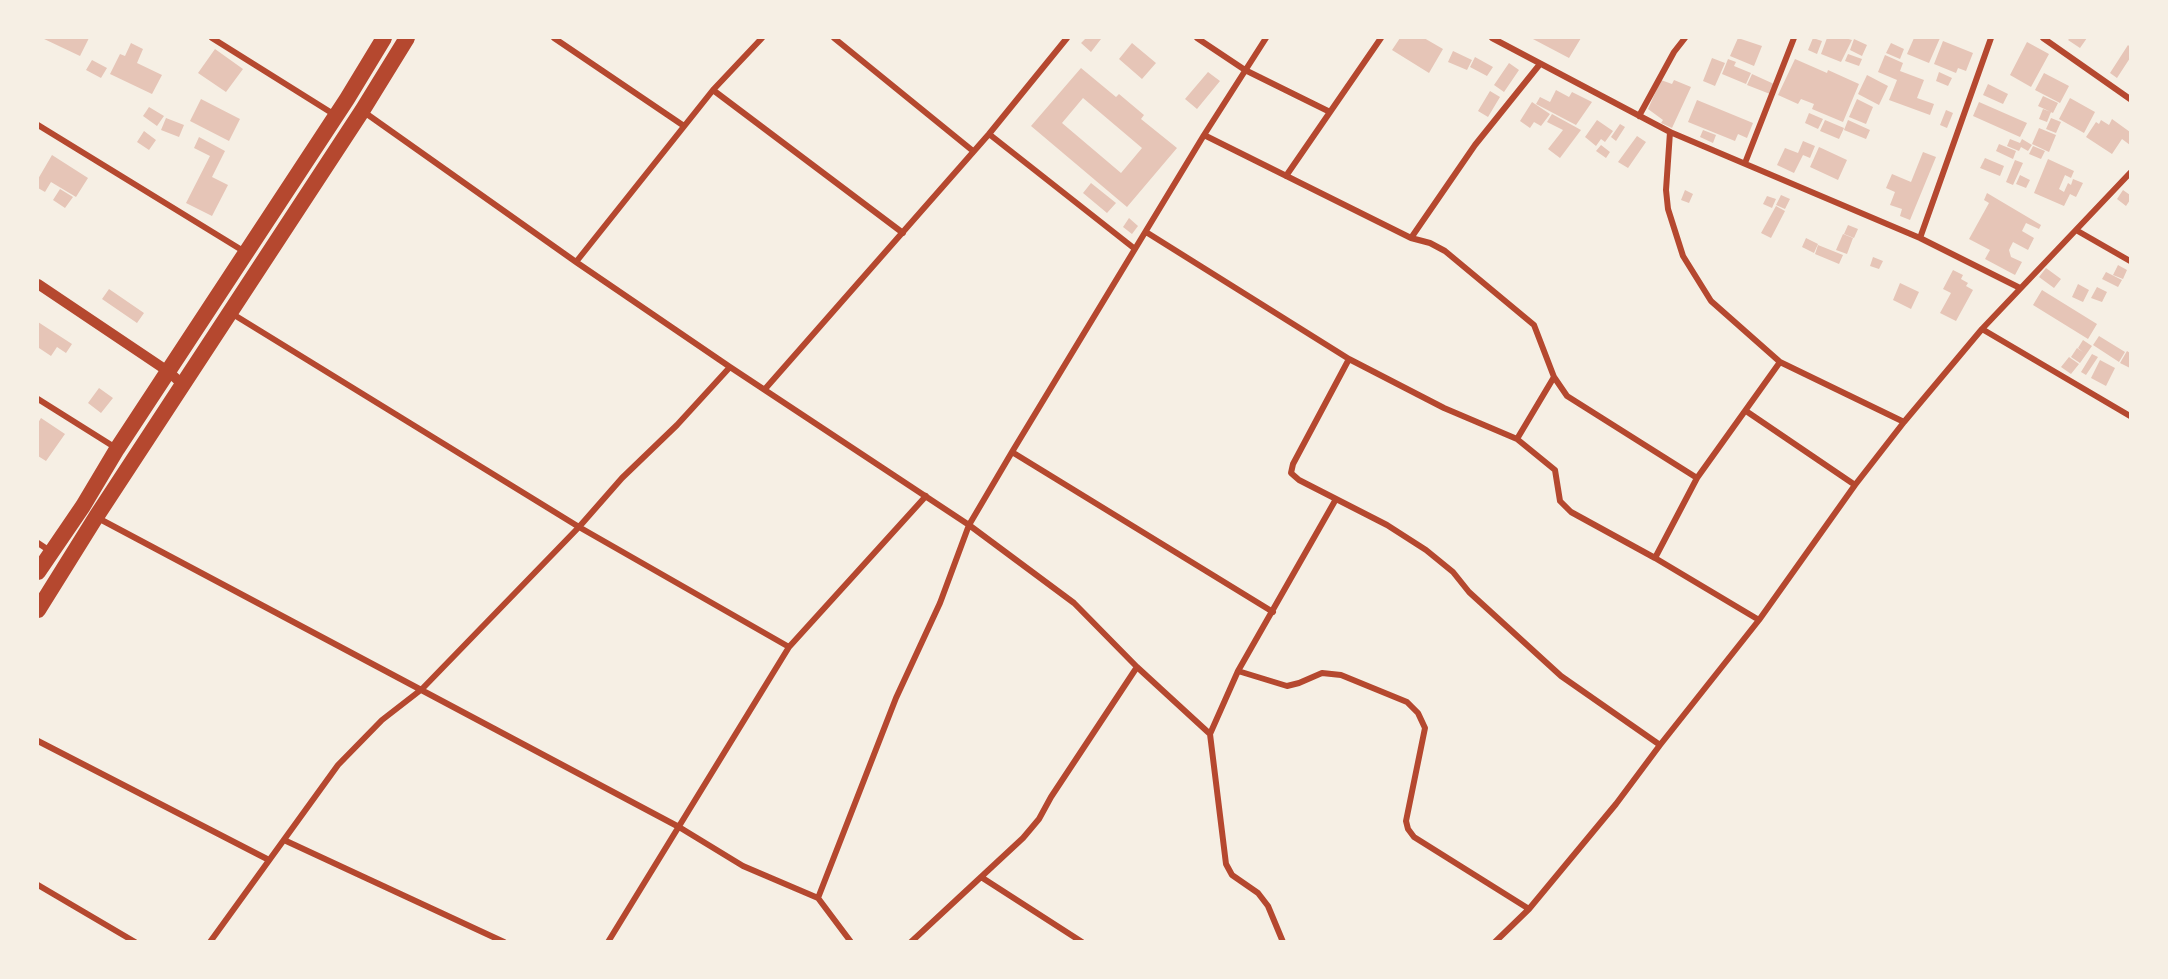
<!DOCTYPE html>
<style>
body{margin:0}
#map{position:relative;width:2168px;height:979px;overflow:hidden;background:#f6efe4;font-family:"Open Sans",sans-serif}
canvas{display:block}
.frame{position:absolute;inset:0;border:39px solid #f6efe4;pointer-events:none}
</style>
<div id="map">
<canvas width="2168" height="979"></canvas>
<div class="frame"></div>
</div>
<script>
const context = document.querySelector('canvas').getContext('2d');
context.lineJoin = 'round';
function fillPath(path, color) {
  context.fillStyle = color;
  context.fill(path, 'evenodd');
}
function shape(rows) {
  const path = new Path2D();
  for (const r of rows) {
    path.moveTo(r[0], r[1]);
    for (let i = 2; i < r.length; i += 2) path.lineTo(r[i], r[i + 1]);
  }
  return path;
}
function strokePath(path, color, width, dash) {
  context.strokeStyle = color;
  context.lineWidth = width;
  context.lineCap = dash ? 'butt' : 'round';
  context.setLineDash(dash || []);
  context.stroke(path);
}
fillPath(shape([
 [42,38,89,38,80,56],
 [1086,38,1100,38,1101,39,1091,52,1081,43],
 [1400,38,1424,38,1443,49,1429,73,1392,50],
 [1531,38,1581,38,1569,58],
 [1738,38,1762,46,1754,66,1730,56],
 [1813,38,1822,41,1817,54,1808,50],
 [1827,38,1845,38,1852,40,1841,62,1821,54],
 [1914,38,1940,38,1929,63,1907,54],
 [2070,38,2087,38,2080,48,2068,40],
 [1854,39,1867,45,1862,56,1850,50],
 [1943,41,1973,53,1966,71,1958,68,1956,73,1934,64],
 [2027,42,2049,54,2031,87,2010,75],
 [131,43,143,49,137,63,162,75,152,94,110,74,120,54,125,56],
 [1132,43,1156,63,1142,79,1119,59],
 [1891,43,1904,49,1900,59,1886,53],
 [2128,45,2130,47,2130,58,2117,78,2110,73],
 [215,49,243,69,226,92,198,73],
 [1453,51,1472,60,1467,70,1448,62],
 [1848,54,1862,59,1859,66,1845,61],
 [1885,55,1903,63,1900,71,1924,80,1917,98,1934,104,1930,115,1889,100,1897,80,1878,72],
 [1475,57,1493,67,1487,76,1470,67],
 [1712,58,1725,63,1715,86,1703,81],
 [1728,59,1736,62,1734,66,1751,73,1746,84,1722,74],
 [1795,59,1827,73,1828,70,1859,84,1843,122,1812,109,1814,104,1801,99,1798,104,1778,95],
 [92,60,107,68,101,78,86,70],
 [1509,63,1519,70,1504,92,1494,85],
 [1081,68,1116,97,1119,94,1144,115,1141,119,1177,148,1127,207,1031,126],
 [1083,98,1142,148,1121,173,1062,123],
 [1208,72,1220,81,1197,109,1185,99],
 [1939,72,1952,78,1948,86,1936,81],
 [2044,73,2069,86,2060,103,2035,90],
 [1752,74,1774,84,1770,94,1747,85],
 [1867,75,1888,86,1879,105,1858,94],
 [1661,80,1672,84,1674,80,1691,87,1672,128,1661,123,1663,120,1648,109],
 [1988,84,2008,94,2003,104,1983,95],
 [1556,90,1569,97,1572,92,1592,102,1576,125,1536,104,1540,97,1550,102],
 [1490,91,1500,97,1488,117,1478,111],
 [2043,96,2058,103,2053,113,2038,106],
 [2070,98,2095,112,2084,133,2059,119],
 [201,99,240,119,229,141,190,121],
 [1857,99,1873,107,1866,124,1849,117],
 [1697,100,1753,123,1747,138,1738,134,1735,141,1688,122],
 [1532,102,1550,114,1541,126,1534,122,1530,128,1520,121],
 [1979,102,2027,123,2020,137,1973,116],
 [149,107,164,116,157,126,143,116],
 [2043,109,2051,112,2047,122,2039,119],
 [1946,110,1953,113,1947,128,1940,125],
 [1809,113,1823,119,1818,129,1805,123],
 [1552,114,1581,130,1560,158,1548,149,1563,130,1547,122],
 [166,118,184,125,179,137,161,130],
 [2051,118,2061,122,2056,133,2046,129],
 [2112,119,2130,132,2130,145,2122,139,2112,154,2086,137,2096,122,2099,124,2101,120,2109,125],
 [1597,120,1613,131,1605,142,1601,139,1596,146,1585,137],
 [1825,120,1844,128,1839,139,1820,131],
 [1848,120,1870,130,1866,139,1844,130],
 [1620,124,1625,127,1616,141,1611,137],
 [2039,128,2056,135,2049,152,2032,144],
 [1703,130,1716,135,1713,143,1700,137],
 [144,131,156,140,149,150,137,142],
 [1637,136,1646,142,1628,168,1618,162],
 [199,137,225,151,212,177,228,185,212,216,186,203,210,156,194,148],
 [2010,139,2020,143,2022,139,2032,145,2028,151,2021,147,2019,151,2007,146],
 [1803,141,1815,146,1810,158,1803,155,1794,173,1777,165,1785,148,1798,153],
 [1999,144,2016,151,2013,159,1996,151],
 [1601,145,1610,152,1606,158,1596,151],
 [2033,146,2045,151,2041,159,2029,154],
 [1819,147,1847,160,1838,180,1810,167],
 [1923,152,1936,157,1910,220,1900,216,1902,209,1890,205,1895,192,1886,188,1892,174,1911,182],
 [52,155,88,178,76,197,51,182,45,192,38,188,38,179],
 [1985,158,2004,166,2000,176,1980,168],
 [2048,159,2074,171,2071,178,2065,175,2059,189,2064,192,2068,183,2071,185,2073,179,2083,183,2076,197,2070,194,2064,206,2034,193],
 [2015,160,2023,163,2013,185,2006,182],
 [2020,175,2030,180,2026,188,2016,184],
 [1091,183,1116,203,1107,213,1083,193],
 [60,189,73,197,65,208,53,200],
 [1685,190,1693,194,1689,203,1681,200],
 [2123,190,2130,195,2130,200,2126,206,2117,199],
 [1987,193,2041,225,2039,229,2026,223,2022,231,2034,238,2028,250,2013,242,2009,250,2011,257,2022,262,2015,275,1985,259,1990,250,1969,239,1989,203,1984,200],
 [1781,195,1790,199,1785,209,1776,205],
 [1767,196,1776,199,1772,208,1763,204],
 [1776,206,1785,211,1771,238,1761,233],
 [1129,218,1138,226,1132,234,1123,227],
 [1848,225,1858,229,1854,238,1844,234],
 [1843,234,1853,238,1847,254,1836,250],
 [1806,238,1818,244,1814,253,1802,247],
 [1818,245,1843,255,1839,264,1815,254],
 [1873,257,1883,261,1879,269,1870,266],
 [2118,265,2127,270,2123,279,2113,275],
 [2046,268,2061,279,2054,288,2039,277],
 [1953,270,1963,275,1961,279,1968,283,1966,286,1973,290,1956,321,1940,313,1951,293,1943,289],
 [2106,272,2122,280,2118,287,2102,279],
 [1900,283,1919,292,1911,309,1893,300],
 [2078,284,2089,290,2083,302,2072,297],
 [2097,287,2107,292,2102,302,2091,298],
 [109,289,144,313,137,323,102,299],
 [2042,290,2097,324,2088,339,2033,305],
 [38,322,72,344,66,353,57,347,51,356,39,348,38,351],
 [2099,336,2125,352,2119,362,2093,345],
 [2083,340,2092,346,2080,363,2071,357,2077,348,2083,352,2078,348],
 [2127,351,2130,353,2130,368,2120,363],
 [2092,354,2098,357,2086,375,2081,372],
 [2069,357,2079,364,2071,374,2061,367],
 [2100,360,2115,368,2106,386,2091,378],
 [99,388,113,398,101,413,88,403],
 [41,418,65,434,46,461,38,456,38,423]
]), '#e6c5b7');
strokePath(shape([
 [212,38,335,115],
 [554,38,684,126],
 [834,38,973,151],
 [1197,38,1245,70,1330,112],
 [1492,38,1670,132,1920,238,2020,288],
 [2043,38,2130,99],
 [713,90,903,233],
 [364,112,576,262,730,367,969,525,1074,603,1137,667,1210,734],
 [1639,116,1674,52,1685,38],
 [38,125,245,252],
 [1670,132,1666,190,1668,209,1683,256,1711,301,1780,362,1904,422],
 [989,134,1135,249],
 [1204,135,1411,238,1430,243,1445,251,1534,325,1554,377,1567,396,1697,478],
 [1745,163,1794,38],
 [1286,176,1381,38],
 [2076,230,2130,261],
 [1146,232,1349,359,1444,408,1517,439,1555,470,1560,501,1571,512,1655,558,1759,620],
 [1411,238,1475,145,1540,64],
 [1920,238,1991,38],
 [576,262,713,90,762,38],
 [231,313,579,527,789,647],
 [1982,329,2130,416],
 [1349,359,1293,464,1291,473,1299,480,1387,525,1426,550,1453,572,1469,592,1561,676,1660,745],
 [765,389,989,134,1067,38],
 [38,399,116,448],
 [1746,411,1855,485],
 [1517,439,1554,377],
 [1012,452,1273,612],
 [96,517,679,827,743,866,818,898,851,942],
 [38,543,50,551],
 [1655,558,1697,478,1780,362],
 [1238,671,1287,686,1299,683,1322,673,1341,675,1407,702,1418,713,1425,728,1406,821,1408,829,1414,837,1529,909],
 [38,741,269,860],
 [284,840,504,942],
 [981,877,1082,942],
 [38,885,135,942],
 [818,898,896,698,940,603,969,525,1012,452,1204,135,1266,38],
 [210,942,338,765,382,720,422,689,579,527,622,478,677,425,730,367],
 [608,942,789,647,926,496],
 [911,942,1023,838,1039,819,1051,797,1137,667],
 [1283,942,1268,906,1258,893,1232,875,1226,864,1210,734,1238,671,1336,499],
 [1495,942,1529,909,1616,804,1660,745,1759,620,1855,485,1904,422,1982,329,2130,173]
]), '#b5482f', 6);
strokePath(shape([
 [38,284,169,372,182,384]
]), '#b5482f', 10);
strokePath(shape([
 [38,572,83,506,117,449,347,99,384,38],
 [38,610,96,517,362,111,407,38]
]), '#b5482f', 16);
</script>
